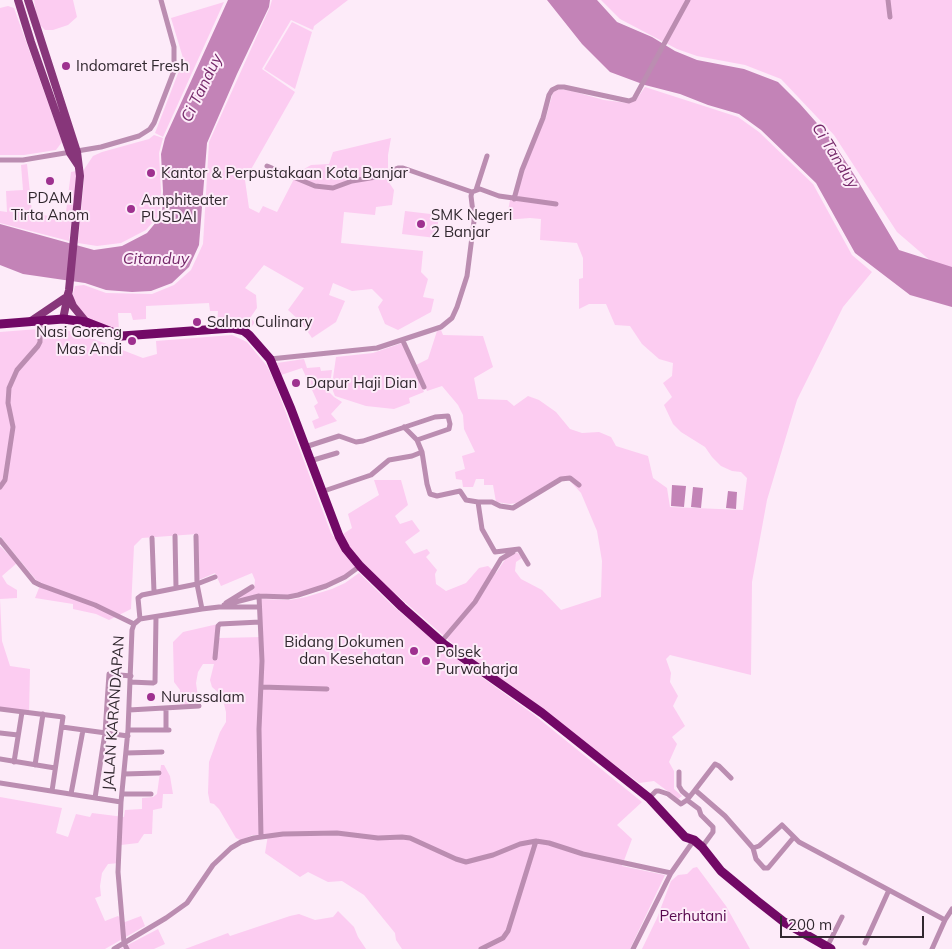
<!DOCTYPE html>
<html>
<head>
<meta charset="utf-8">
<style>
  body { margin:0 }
  #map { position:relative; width:952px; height:949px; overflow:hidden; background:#fdebf9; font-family:Mulish,sans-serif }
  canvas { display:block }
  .scale { position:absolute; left:780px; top:916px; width:144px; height:22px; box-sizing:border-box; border:2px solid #31282f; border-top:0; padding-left:6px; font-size:15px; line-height:18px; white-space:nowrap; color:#31282f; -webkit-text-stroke:4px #fdebf9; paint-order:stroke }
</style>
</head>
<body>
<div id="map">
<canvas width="952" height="949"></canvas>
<div class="scale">200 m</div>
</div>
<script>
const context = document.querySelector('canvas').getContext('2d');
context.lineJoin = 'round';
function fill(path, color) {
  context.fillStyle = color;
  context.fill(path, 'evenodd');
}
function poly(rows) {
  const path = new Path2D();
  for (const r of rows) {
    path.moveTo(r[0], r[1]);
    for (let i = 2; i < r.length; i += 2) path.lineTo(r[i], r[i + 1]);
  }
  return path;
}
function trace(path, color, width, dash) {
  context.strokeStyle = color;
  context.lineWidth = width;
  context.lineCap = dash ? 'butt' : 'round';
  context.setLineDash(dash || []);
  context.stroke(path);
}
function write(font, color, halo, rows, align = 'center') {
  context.font = font + ' Mulish,sans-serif';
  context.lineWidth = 4;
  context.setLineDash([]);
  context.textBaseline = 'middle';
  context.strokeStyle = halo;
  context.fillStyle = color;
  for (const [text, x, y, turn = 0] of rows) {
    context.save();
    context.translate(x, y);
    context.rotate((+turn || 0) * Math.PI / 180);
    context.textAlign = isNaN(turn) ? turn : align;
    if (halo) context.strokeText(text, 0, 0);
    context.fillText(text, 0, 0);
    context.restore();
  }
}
const green = poly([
  [34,0,73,0,77,17,68,25,53,30,45,30,40,25,36,13],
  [272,0,348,0,314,26,313,30,291,20,262,69,295,92,245,180,249,208,259,213,263,206,277,212,297,173,311,165,329,164,333,152,391,138,388,155,388,181,394,190,392,205,376,207,375,215,344,212,341,243,423,251,421,272,428,279,423,297,434,299,431,312,398,330,385,324,378,307,383,300,372,289,352,291,333,283,329,295,345,301,336,322,312,338,301,322,288,310,304,288,264,265,245,288,256,295,257,308,250,318,255,322,250,329,239,325,217,324,218,311,210,311,209,303,146,306,146,319,133,320,131,313,118,313,119,330,92,321,81,312,72,297,75,286,84,285,106,293,152,294,174,285,191,270,203,244,209,142,270,7],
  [601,0,952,0,952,271,940,269,897,232,834,135,781,79,745,65,697,56,677,49,620,19],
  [224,2,163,137,155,133,182,63,183,58,171,18],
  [8,6,14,8,62,142,56,150,24,155,0,155,0,8],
  [292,22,312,32,295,89,264,69],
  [645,87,738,117,759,132,813,184,852,255,872,272,843,307,797,400,767,500,752,582,751,675,670,655,666,659,671,673,670,682,678,696,673,706,685,726,672,737,677,744,669,762,674,771,674,789,682,796,678,799,654,781,639,783,452,643,383,583,348,548,343,534,352,528,348,514,379,495,374,480,401,480,408,505,395,516,400,524,412,520,420,531,405,542,414,554,427,549,430,553,426,557,437,570,435,574,436,584,446,591,466,583,479,568,488,566,496,573,506,558,517,552,522,558,516,562,515,571,521,579,542,590,561,610,601,597,602,561,597,531,581,493,570,481,558,478,517,503,510,504,496,502,493,485,484,485,484,479,476,479,473,487,463,487,462,480,456,479,455,472,465,469,462,456,475,452,464,429,463,415,458,405,442,386,427,391,416,365,428,359,437,331,441,330,443,335,483,336,493,367,474,378,478,399,507,400,514,406,528,396,539,400,556,412,570,429,582,433,599,432,611,437,616,446,648,456,653,478,667,488,670,507,743,510,747,478,741,472,732,471,721,466,712,457,705,447,681,432,673,424,664,405,672,397,663,383,672,376,673,363,659,359,642,344,630,326,615,325,606,304,589,304,579,309,579,279,583,278,583,258,577,243,540,240,541,219,530,218,505,220,504,214,508,211,510,200,515,200,530,151,546,117,553,92,559,89,572,91,604,100,628,103,636,100],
  [154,135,163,138,159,153,161,191,160,214,146,230,121,243,97,246,78,243,84,181,83,171,93,156,102,152,149,139],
  [27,164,32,212,65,220,71,172,76,171,76,184,69,241,0,223,0,211,7,212,6,191,23,190,21,165],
  [405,211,439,215,436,238,402,234],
  [51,328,70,331,86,336,143,358,157,354,156,341,232,335,247,342,267,366,274,381,331,533,351,562,357,566,344,576,311,590,287,595,260,594,239,599,238,597,254,589,255,580,252,573,221,586,215,573,199,580,197,534,142,538,134,546,131,609,109,620,96,614,73,609,73,604,35,598,41,583,36,580,0,536,0,332],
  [402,343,424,392,409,398,410,403,394,409,366,406,335,396,333,391,332,385,336,357,373,353],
  [304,359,307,368,320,367,321,371,332,370,330,385,330,393,334,397,342,402,331,414,337,421,315,429,312,421,319,418,314,406,318,403,302,368,281,375,277,363],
  [0,546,17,563,2,576,7,584,17,590,17,598,0,599,2,641,10,666,30,669,29,714,0,710],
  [359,573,393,606,451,655,533,714,642,802,617,825,632,839,622,866,665,875,630,949,402,949,396,940,395,933,364,895,342,881,328,882,308,872,300,877,265,853,268,835,253,835,240,840,236,838,219,809,214,804,210,803,208,793,209,762,220,732,226,722,226,712,222,696,212,687,210,680,214,664,203,664,198,672,196,683,199,704,180,706,180,690,174,682,173,642,183,632,218,624,219,638,262,637,261,599,290,600,306,597,332,589,345,583],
  [161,765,164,765,170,776,173,794,163,794,162,808,153,810,152,834,144,834,138,843,121,845,120,863,108,864,102,873,100,886,101,896,95,898,105,921,118,916,125,922,141,916,145,926,105,949,0,949,0,797,62,808,56,833,68,837,76,814,90,817,92,813,124,817,125,810,142,809,142,798,153,797,157,794],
  [697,867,726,906,750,949,642,949,657,918,671,881,678,875,687,874,693,868],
  [338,911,354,927,358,937,366,949,185,949,228,933,230,936,290,916,299,914,315,920,333,917],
  [158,929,165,944,154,949,120,949]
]);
const water = poly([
  [228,0,270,0,269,7,237,74,207,143,199,245,189,267,172,283,151,291,132,292,106,290,85,283,23,274,0,265,0,224,94,250,122,246,147,233,162,215,163,191,161,154,165,138],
  [547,0,597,0,617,22,652,37,675,51,697,60,744,69,778,82,800,104,831,139,855,176,899,250,952,267,952,307,910,295,855,253,816,183,761,130,739,114,708,105,680,94,645,85,610,72,582,44],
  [672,485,686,486,684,507,671,506],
  [693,487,703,488,701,508,691,507],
  [728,491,737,492,736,509,726,508]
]);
const street = poly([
  [888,0,890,17],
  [0,160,23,160,101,147,139,136,150,129,154,123,174,71,174,47,161,0],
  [267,166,315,186,333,188,352,181,376,177,398,168,403,168,472,192],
  [476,190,487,156],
  [514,199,522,170,543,118,549,95,552,90,558,87,564,87,629,101,634,99,688,0],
  [403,341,424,387],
  [270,359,377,348,441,327,452,318,457,307,467,276,474,221,471,196,472,192,480,189,499,196,556,204],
  [404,427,417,440],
  [305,447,339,436,356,442,363,441,435,417,448,416,450,424,449,429,417,440,422,452,427,484,430,494,437,496,460,491,466,500,478,502,482,529,495,552,519,549,528,564],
  [310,461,337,453],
  [0,487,5,480,13,427,8,403,9,388,17,370,38,346,40,342,40,320],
  [321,492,371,475,389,460,412,456,422,452],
  [478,502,492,502,500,506,513,508,561,479,570,478,579,485],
  [175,536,176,588],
  [196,536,197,584,215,577],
  [152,538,154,592],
  [0,540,34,582,40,585,95,605,134,624],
  [259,596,262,661,259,729,261,837],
  [226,603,252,587],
  [224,605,259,596,288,597,298,595,326,586,345,577,360,566],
  [140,619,138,598,142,595,197,584,202,609],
  [441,642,475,602,501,559,513,552],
  [215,658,218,626,220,624,260,622],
  [130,682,153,683,155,682,156,617],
  [261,687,327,689],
  [166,708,166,730],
  [0,709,63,717,52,791],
  [129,710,199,706],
  [62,727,128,736],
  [128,730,169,730],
  [0,733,18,735],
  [126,753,162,752],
  [0,759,55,768],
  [14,762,22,712],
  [35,765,43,714],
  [679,772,679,786,682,791,689,797],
  [124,774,159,773],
  [0,783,121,802],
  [695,790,715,764,719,766,731,778],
  [71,794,83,730],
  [122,794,151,794],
  [95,798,105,733,109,674,131,676],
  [649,798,656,791,659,791,668,794,681,804,687,800,695,790,725,816,753,848,759,846,782,825,799,842,945,920,952,909],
  [687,800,699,809,701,815,713,827,713,832,702,847],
  [753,848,756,859,764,868,768,868,794,837],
  [865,943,889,890],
  [827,947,842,917],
  [114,949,124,943,118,872,121,802,128,730,132,630,134,624,140,619,202,609,219,607,259,607],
  [127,949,124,943,166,918,187,903,213,865,231,848,241,842,254,838,283,834,337,833,378,838,402,837,410,838,456,859,466,862,493,855,520,844,536,841,549,843,583,854,671,873],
  [481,949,503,938,508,931,536,841],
  [633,949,671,873,694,840],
  [932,949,945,920]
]);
const primary = poly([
  [18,0,31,42,63,133,70,153,78,165],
  [28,0,77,152,80,176,69,290,63,319],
  [68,294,73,306,86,322],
  [31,321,68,296]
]);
const highway = poly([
  [0,324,63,319,86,322,122,336,232,328,244,331,249,335,270,359,291,409,339,536,346,549,360,566,402,607,445,645,542,713,649,798,685,837,694,840,702,847,721,871,756,900,784,922,831,949]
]);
const markers = [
  [66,66,5,"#9e308f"],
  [151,173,5,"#9e308f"],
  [50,181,5,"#9e308f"],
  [131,209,5,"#9e308f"],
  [421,224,5,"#9e308f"],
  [197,322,5,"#9e308f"],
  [132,341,5,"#9e308f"],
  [296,383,5,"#9e308f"],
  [414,651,5,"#9e308f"],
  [426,661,5,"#9e308f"],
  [151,697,5,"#9e308f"]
];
const poiNames = [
  ["Indomaret Fresh",76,66],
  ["Kantor & Perpustakaan Kota Banjar",161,173],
  ["PDAM",50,198,"center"],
  ["Tirta Anom",50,215,"center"],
  ["Amphiteater",141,200],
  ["PUSDAI",141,217],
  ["SMK Negeri",431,215],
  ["2 Banjar",431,232],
  ["Salma Culinary",207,322],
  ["Nasi Goreng",122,332,"right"],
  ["Mas Andi",122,349,"right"],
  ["Dapur Haji Dian",306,383],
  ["Bidang Dokumen",404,642,"right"],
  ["dan Kesehatan",404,659,"right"],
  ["Polsek",436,652],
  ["Purwaharja",436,669],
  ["Nurussalam",161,697]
];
const streetNames = [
  ["JALAN KARANDAPAN",114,713,-86]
];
const parkNames = [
  ["Perhutani",693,916]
];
const waterNames = [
  ["Ci Tanduy",202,88,-64],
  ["Ci Tanduy",835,156,58],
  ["Citanduy",156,259]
];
fill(green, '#fcccf1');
fill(water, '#c383b7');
trace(street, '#bb8db1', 5);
trace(primary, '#87367a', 8);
trace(highway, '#720966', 9);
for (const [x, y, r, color] of markers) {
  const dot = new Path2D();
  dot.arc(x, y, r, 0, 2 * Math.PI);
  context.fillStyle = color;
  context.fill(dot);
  trace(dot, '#fdebf9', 2);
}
write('15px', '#31282f', '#fdebf9', poiNames, 'left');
write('15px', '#31282f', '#fdebf9', streetNames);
write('15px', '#58084e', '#fdebf9', parkNames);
write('italic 16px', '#75296a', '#fdebf9', waterNames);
</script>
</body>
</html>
